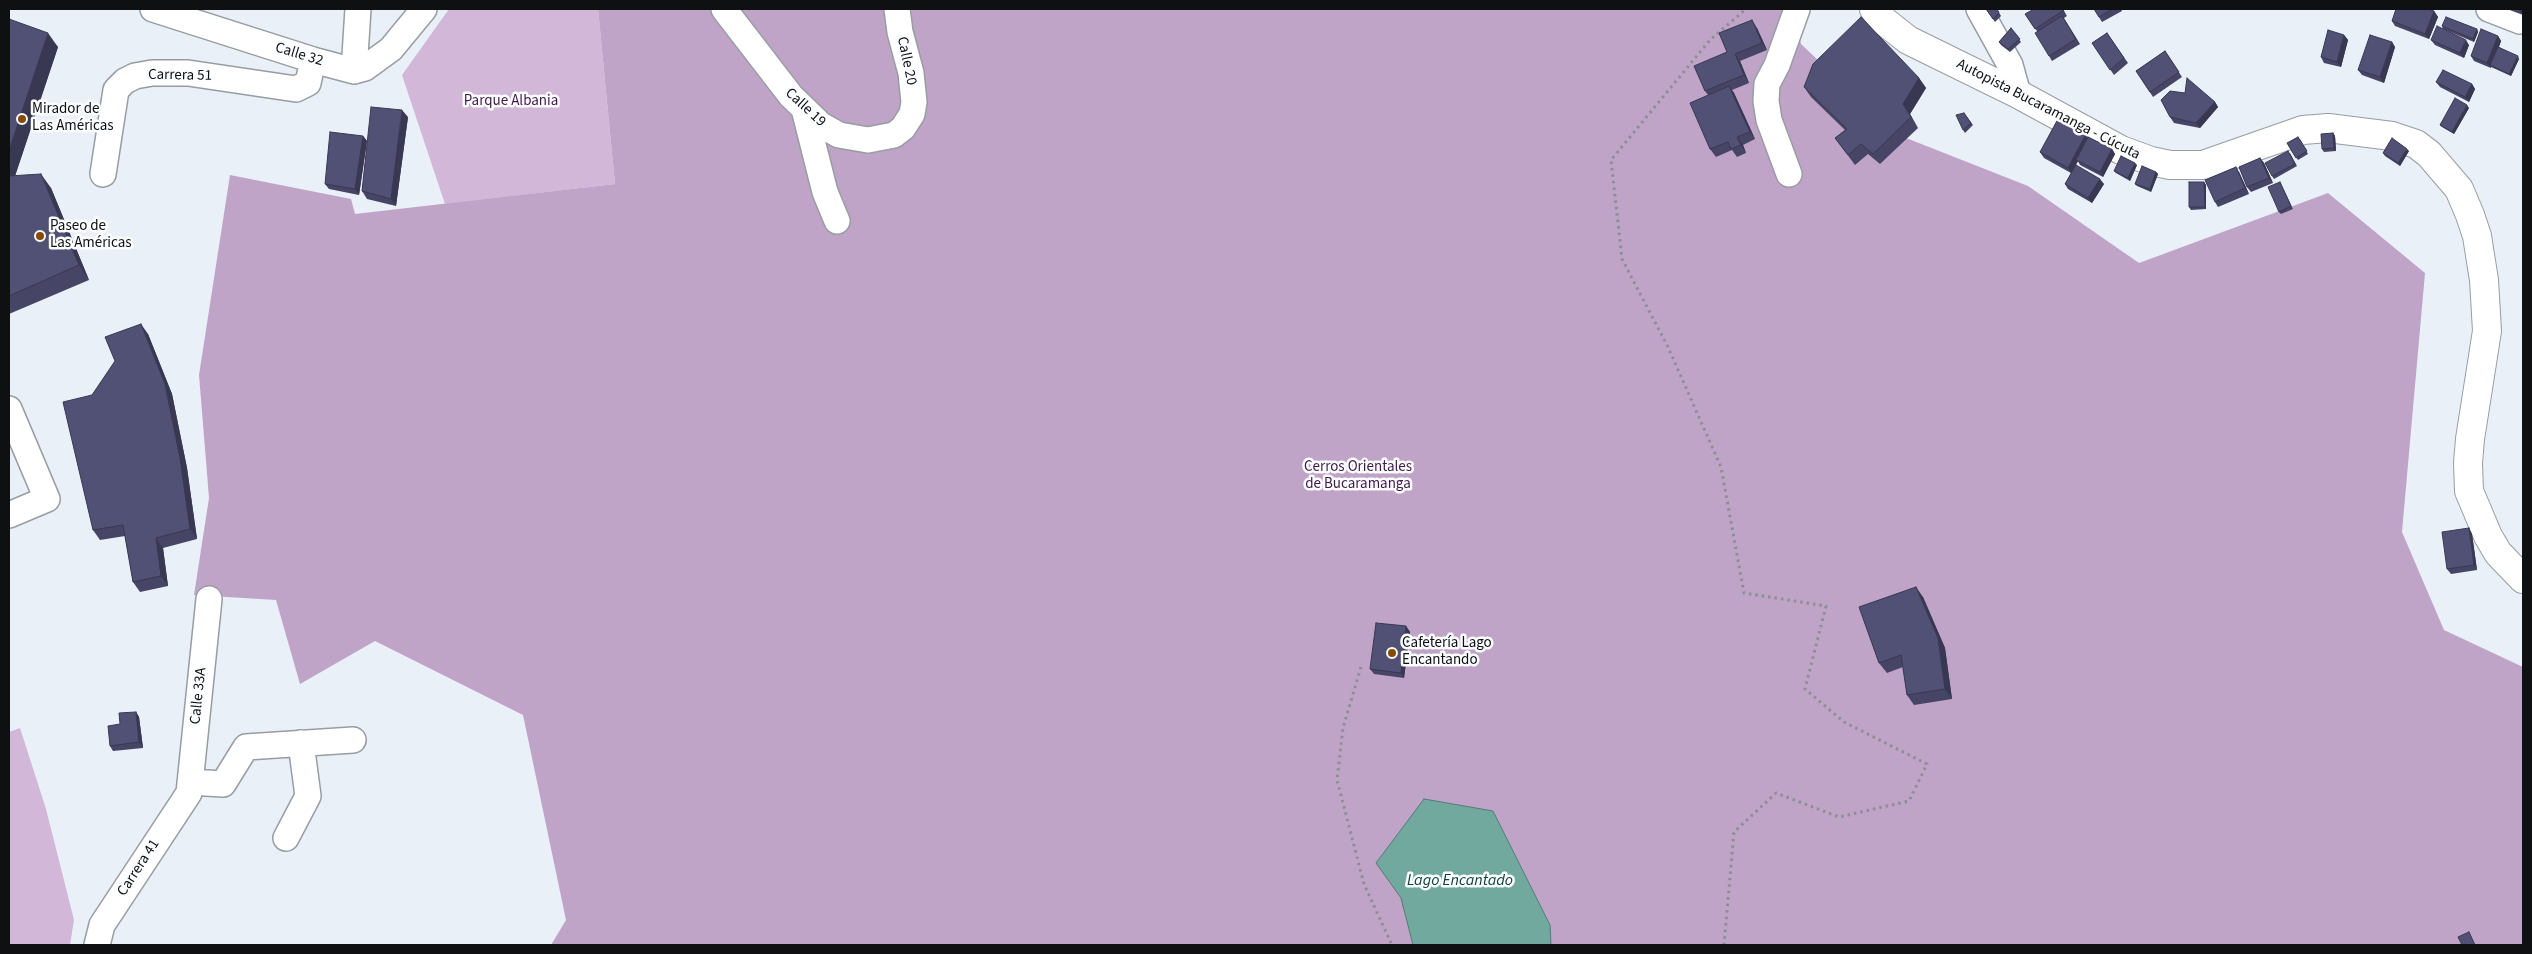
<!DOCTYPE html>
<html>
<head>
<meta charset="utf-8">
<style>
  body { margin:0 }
  #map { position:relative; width:2532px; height:954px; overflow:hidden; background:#eaf0f7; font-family:"Source Sans 3",sans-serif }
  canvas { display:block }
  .frame { position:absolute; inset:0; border:10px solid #0e1012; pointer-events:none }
</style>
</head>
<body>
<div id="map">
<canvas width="2532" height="954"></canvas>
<div class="frame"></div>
</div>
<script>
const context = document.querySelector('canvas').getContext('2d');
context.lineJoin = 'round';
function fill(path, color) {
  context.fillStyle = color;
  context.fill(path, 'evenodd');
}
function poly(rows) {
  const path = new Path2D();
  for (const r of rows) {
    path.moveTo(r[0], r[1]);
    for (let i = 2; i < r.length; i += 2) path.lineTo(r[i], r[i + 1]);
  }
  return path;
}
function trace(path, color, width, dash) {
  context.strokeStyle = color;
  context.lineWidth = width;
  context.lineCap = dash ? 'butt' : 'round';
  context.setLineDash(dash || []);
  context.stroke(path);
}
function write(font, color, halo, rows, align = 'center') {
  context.font = font + ' "Source Sans 3",sans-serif';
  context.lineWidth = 5;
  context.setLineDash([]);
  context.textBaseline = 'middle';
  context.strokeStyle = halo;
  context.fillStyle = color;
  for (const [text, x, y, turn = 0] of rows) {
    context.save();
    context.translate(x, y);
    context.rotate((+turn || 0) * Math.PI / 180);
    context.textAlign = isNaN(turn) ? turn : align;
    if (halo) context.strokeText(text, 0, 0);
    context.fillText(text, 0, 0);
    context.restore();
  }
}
const green = poly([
  [449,9,598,9,615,184,445,204,402,75],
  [20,728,46,809,74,920,70,945,9,945,9,732]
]);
const forest = poly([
  [598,9,1793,9,1801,44,1896,134,2028,186,2139,263,2328,193,2425,273,2402,532,2444,630,2523,667,2523,945,551,945,566,920,523,715,375,641,300,684,276,600,194,595,209,498,199,375,230,175,351,199,355,214,615,184]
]);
const water = poly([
  [1424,799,1493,811,1550,925,1551,945,1413,945,1401,898,1376,863,1424,799]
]);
const path = poly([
  [1361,667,1343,728,1337,780,1364,884,1392,945],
  [1724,945,1734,832,1776,793,1839,817,1909,801,1927,764,1844,722,1805,689,1826,606,1744,593,1721,467,1668,347,1622,259,1611,160,1710,40,1746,9]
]);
const minor = poly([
  [153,9,313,60,354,71,365,68,391,49,424,9],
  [724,9,791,96,821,125,839,135,868,140,894,135,903,128,912,114,914,102,911,73,900,32,897,9],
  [1979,9,2010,65,2018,94],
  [2489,9,2520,21],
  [354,71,358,9],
  [804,109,825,192,837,221],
  [103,174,116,90,125,81,135,76,152,73,188,73,296,89,308,83,313,60],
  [1789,174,1769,120,1766,101,1767,84,1777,65,1797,9],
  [9,409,47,499,9,515],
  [190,782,223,784,246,747,353,740],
  [286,838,308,796,301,743],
  [97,945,102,925,189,793,209,599]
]);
const highway = poly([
  [1874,9,1884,21,1908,40,2018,94,2121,150,2151,161,2170,165,2203,165,2303,130,2328,128,2392,136,2416,144,2429,154,2459,189,2470,215,2477,236,2484,280,2487,331,2470,439,2468,463,2469,491,2488,536,2498,553,2523,579]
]);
const wall = poly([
  [1986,9,1997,9,2001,16,1995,22],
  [2063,9,2067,16,2064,18,2080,44,2052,61,2049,56,2037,31,2025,14],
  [2094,9,2121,9,2122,11,2102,22],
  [2507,9,2523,9,2523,15],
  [2434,11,2438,17,2429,39,2395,26,2392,21],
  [9,19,58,47,15,176,51,188,89,280,9,314],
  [2442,26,2477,29,2478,32,2474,42,2443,29],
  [1757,28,1767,50,1740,61,1749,83,1732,90,1734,93,1755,139,1743,145,1746,153,1737,157,1732,150,1716,157,1710,149,1708,95,1705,91,1727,52],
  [2011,28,2021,42,2010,52,2001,45,1999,42],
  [2107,33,2128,63,2114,75,2092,43],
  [2344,35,2348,40,2341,67,2324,63,2321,57],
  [2498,36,2501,41,2499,47,2519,59,2511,76,2491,67,2491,68,2474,61,2471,56],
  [2431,40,2469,45,2464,58,2435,45],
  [2392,42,2395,47,2384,83,2362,75,2358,70],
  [2165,51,2182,77,2153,97,2136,71],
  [1919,78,1926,88,1910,114,1918,128,1880,164,1868,154,1855,165,1835,138,1845,130,1811,97,1804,87],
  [2436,82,2472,84,2475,89,2469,102,2440,87],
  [2215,102,2218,107,2200,128,2174,123,2170,117],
  [2469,108,2454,134,2442,127,2440,125],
  [1964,113,1973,125,1965,133,1963,130],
  [408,117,396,206,367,199,362,191],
  [2333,133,2335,136,2336,151,2324,152,2322,149],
  [2086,134,2088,137,2112,149,2115,154,2103,177,2080,165,2078,161,2072,172,2104,184,2092,203,2068,189,2065,184,2071,173,2044,158,2040,152],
  [363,136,367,141,359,195,329,189,325,184],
  [2300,139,2308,154,2298,160,2287,143],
  [2409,151,2400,166,2385,156,2383,153],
  [2290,153,2297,166,2274,179,2272,176],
  [2260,158,2264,163,2273,183,2251,192,2247,187],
  [2137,165,2130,181,2116,173,2114,171],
  [2156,172,2158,174,2151,192,2137,186,2135,184],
  [2239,172,2249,194,2218,207,2215,202],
  [2204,182,2206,185,2206,209,2191,210,2189,207],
  [2280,182,2293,209,2281,214,2279,212],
  [148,334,172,394,187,468,197,539,163,548,168,586,140,592,133,582,125,536,100,540,93,530,92,395],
  [2469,528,2472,534,2477,570,2451,574,2447,569],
  [1923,597,1945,648,1952,699,1914,705,1907,695,1903,667,1887,673,1879,663],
  [1406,626,1410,632,1404,678,1374,674,1370,669],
  [136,712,139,717,143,748,113,751,110,746,120,724]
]);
const shadedWall = poly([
  [2520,9,2523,9,2523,15,2519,10],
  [2434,11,2438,17,2429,39,2425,34],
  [1752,20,1757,28,1767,50,1762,43],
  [2477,29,2478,32,2474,42,2473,39],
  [48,33,58,47,10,191,9,189,9,151],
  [2344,35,2348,40,2341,67,2337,62],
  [2498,36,2501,41,2492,66,2490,65,2491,67,2491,68,2487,63],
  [2466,40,2469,45,2464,58,2460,53],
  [2392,42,2395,47,2384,83,2380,77],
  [1735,54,1740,61,1749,83,1744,75],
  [2518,56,2519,59,2511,76,2509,74],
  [1919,78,1926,88,1910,114,1918,128,1903,104],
  [2472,84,2475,89,2469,102,2465,97],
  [1729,86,1734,93,1755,139,1750,132],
  [2215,102,2218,107,2200,128,2196,123],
  [2467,105,2469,108,2454,134,2452,132],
  [402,110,408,117,396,206,391,199],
  [2333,133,2335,136,2336,151,2334,148],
  [2086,134,2090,139,2076,160,2078,161,2071,173,2068,168],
  [363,136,367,141,359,195,355,189],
  [1737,137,1743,145,1746,153,1741,145],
  [2112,149,2115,154,2103,177,2100,172],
  [2407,149,2409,151,2400,166,2398,163],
  [2260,158,2264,163,2273,183,2269,178],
  [2135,163,2137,165,2130,181,2128,178],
  [2236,167,2239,172,2249,194,2245,188],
  [2156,172,2158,174,2151,192,2150,189],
  [41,174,51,188,89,280,79,265],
  [2100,179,2104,184,2092,203,2088,198],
  [2204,182,2206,185,2206,209,2205,207],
  [141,324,148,334,172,394,187,468,197,539,190,529],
  [2469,528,2472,534,2477,570,2474,565],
  [156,538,163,548,168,586,161,576],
  [1916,587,1923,597,1945,648,1952,699,1945,689],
  [1406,626,1410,632,1404,678,1401,673],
  [136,712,139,717,143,748,139,742]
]);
const building = poly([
  [1986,9,1997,9,1999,13,1993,19,1986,9],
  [2034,9,2063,9,2064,10,2035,29,2025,14,2034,9],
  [2094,9,2113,9,2099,17,2094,9],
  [2396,9,2427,9,2434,11,2425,34,2392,21,2396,9],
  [2062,16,2076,39,2049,56,2035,33,2062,16],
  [1861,17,1919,78,1903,104,1911,117,1873,154,1861,144,1848,155,1835,138,1847,129,1804,87,1813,64,1861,17],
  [2446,17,2477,29,2473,39,2442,26,2446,17],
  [9,19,48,33,9,151,9,19],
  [1752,20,1762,43,1735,54,1744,75,1705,91,1694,66,1727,52,1719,33,1752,20],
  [2437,26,2466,40,2460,53,2431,40,2437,26],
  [2011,28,2020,39,2008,49,1999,42,2011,28],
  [2481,29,2498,36,2487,63,2471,56,2481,29],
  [2328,30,2344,35,2337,62,2321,57,2328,30],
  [2107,33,2124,58,2110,70,2092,43,2107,33],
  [2370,35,2392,42,2380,77,2358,70,2370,35],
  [2498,47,2518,56,2509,74,2490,65,2498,47],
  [2165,51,2179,72,2150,92,2136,71,2165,51],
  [2443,70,2472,84,2465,97,2436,82,2443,70],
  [2187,78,2215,102,2196,123,2170,117,2161,100,2170,91,2185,93,2187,78],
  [1729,86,1750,132,1737,137,1741,145,1731,149,1728,142,1710,149,1690,103,1729,86],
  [2455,98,2467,105,2452,132,2440,125,2455,98],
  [371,107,402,110,391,199,362,191,371,107],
  [1964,113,1971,123,1963,130,1956,115,1964,113],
  [2058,119,2086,134,2068,168,2040,152,2058,119],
  [330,132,363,136,355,189,325,184,330,132],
  [2333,133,2334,148,2322,149,2321,134,2333,133],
  [2088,137,2112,149,2100,172,2076,160,2088,137],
  [2298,137,2307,151,2296,158,2287,143,2298,137],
  [2392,138,2407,149,2398,163,2383,153,2392,138],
  [2288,151,2295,164,2272,176,2265,163,2288,151],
  [2121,156,2135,163,2128,178,2114,171,2121,156],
  [2260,158,2269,178,2247,187,2239,167,2260,158],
  [2076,165,2100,179,2088,198,2065,184,2076,165],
  [2142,166,2156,172,2150,189,2135,184,2142,166],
  [2236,167,2245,188,2215,202,2205,180,2236,167],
  [41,174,79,265,9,296,9,176,41,174],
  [2189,182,2204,182,2205,207,2189,207,2189,182],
  [2280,182,2291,206,2279,212,2268,187,2280,182],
  [141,324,165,384,180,458,190,529,156,538,161,576,133,582,123,525,93,530,63,402,92,395,115,361,105,337,141,324],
  [2469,528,2474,565,2447,569,2442,532,2469,528],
  [1916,587,1938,638,1945,689,1907,695,1901,655,1879,663,1859,607,1916,587],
  [1376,623,1406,626,1401,673,1370,669,1376,623],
  [136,712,139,742,110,746,108,726,120,724,119,713,136,712],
  [2469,932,2475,945,2462,945,2458,937,2469,932]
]);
const markers = [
  [22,119,5,"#864b04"],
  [40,236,5,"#864b04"],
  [1392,653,5,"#864b04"]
];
const streetNames = [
  ["Calle 32",299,55,17],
  ["Calle 20",906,61,78],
  ["Carrera 51",180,76,1],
  ["Calle 19",805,108,43],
  ["Autopista Bucaramanga - Cúcuta",2048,110,27],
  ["Calle 33A",199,696,-84],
  ["Carrera 41",139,868,-57]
];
const parkNames = [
  ["Parque Albania",511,102],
  ["Cerros Orientales",1358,468],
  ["de Bucaramanga",1358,485]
];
const poiNames = [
  ["Mirador de",32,110],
  ["Las Américas",32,127],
  ["Paseo de",50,227],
  ["Las Américas",50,244],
  ["Cafetería Lago",1402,644],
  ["Encantando",1402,661]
];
const waterNames = [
  ["Lago Encantado",1460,881]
];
fill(green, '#d2b7d9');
fill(forest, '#c0a4c8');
fill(water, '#72a99f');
trace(water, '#547b75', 1);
trace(minor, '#979da3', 28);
trace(highway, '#979da3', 30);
trace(path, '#8b8f94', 3, [2.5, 4]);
trace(minor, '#fff', 25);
trace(highway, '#fff', 28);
fill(wall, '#464565');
fill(shadedWall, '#393852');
fill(building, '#515075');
trace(building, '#393852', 1);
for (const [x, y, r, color] of markers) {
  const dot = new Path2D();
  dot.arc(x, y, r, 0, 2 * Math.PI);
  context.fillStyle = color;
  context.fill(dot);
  trace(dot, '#fcfdfe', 2);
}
write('15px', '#0e1012', '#fcfdfe', streetNames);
write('15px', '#3f1b49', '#fcfdfe', parkNames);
write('15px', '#0e1012', '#fcfdfe', poiNames, 'left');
write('italic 16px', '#0f423b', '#fcfdfe', waterNames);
</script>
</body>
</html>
